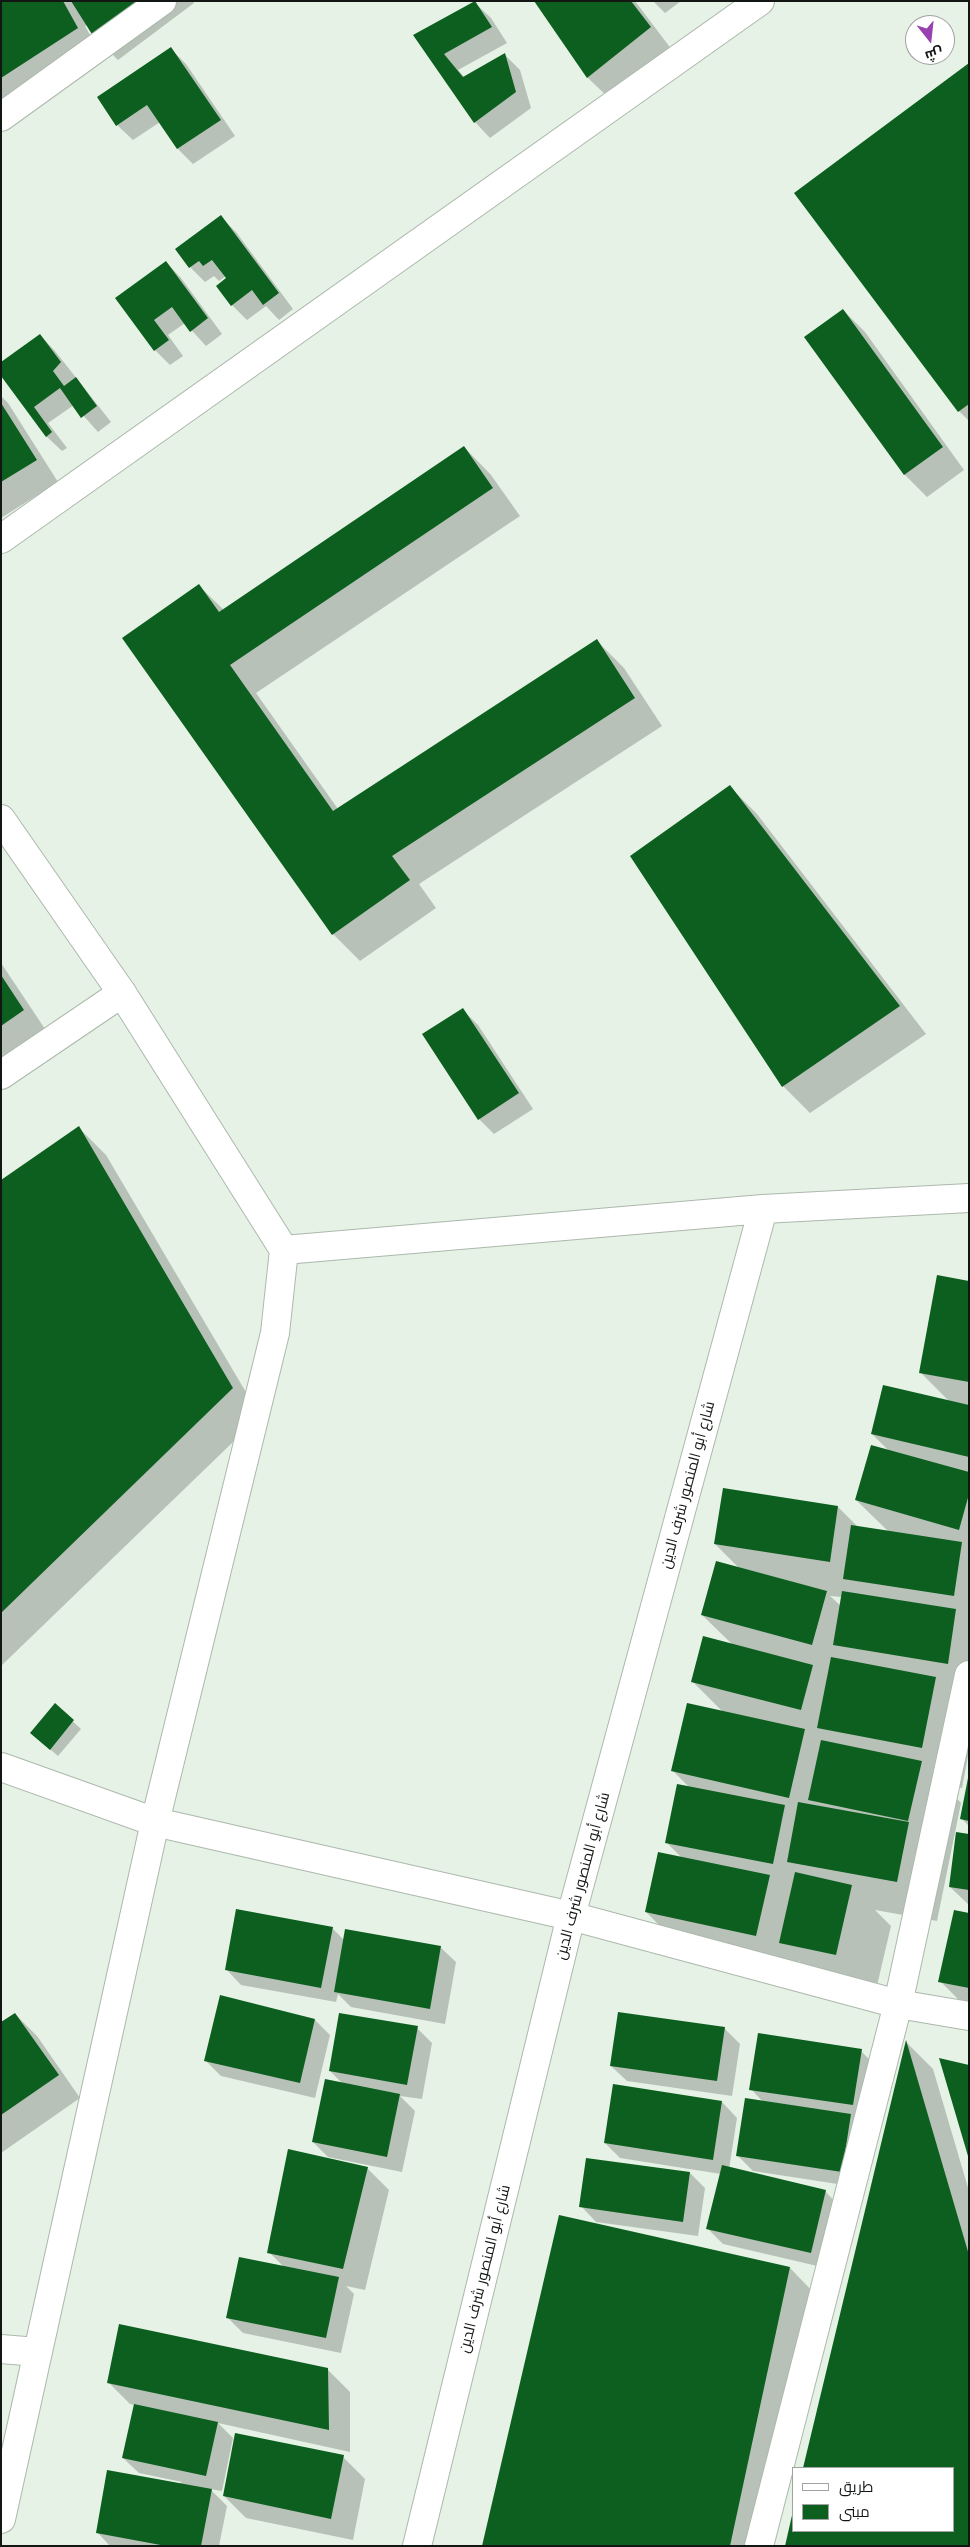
<!DOCTYPE html>
<html>
<head>
<meta charset="utf-8">
<style>
  body { margin:0 }
  #map { position:relative; width:970px; height:2547px; overflow:hidden; background:#e5f2e5; font-family:"Fira Sans",Cairo,sans-serif }
  canvas { display:block }
  .frame { position:absolute; inset:0; border:2px solid #131713; pointer-events:none }
  .legend { position:absolute; left:792px; top:2467px; width:162px; height:65px; box-sizing:border-box; background:#fff; border:1px solid #a1a2a1; margin:0; padding:6px 9px; list-style:none; font-size:15px; color:#131713 }
  .legend li { display:flex; align-items:center; gap:10px; height:25px }
  .legend b { width:25px; border:1px solid #a1a2a1 }
  .north { position:absolute; left:905px; top:15px; width:50px; height:50px; box-sizing:border-box; background:#fff; border:1px solid #a1a2a1; border-radius:50%; rotate:164deg; font-size:14px; font-weight:700; line-height:20px; text-align:center; color:#131713 }
  .north::after { content:''; display:block; margin:auto; width:18px; height:22px; background:#9842af; clip-path:polygon(50% 0,100% 100%,50% 72%,0 100%) }
</style>
</head>
<body>
<div id="map">
<canvas width="970" height="2547"></canvas>
<div class="frame"></div>
<ul class="legend">
<li><b style="height:6px;background:#fff"></b>طريق</li>
<li><b style="height:14px;background:#0c5f1f"></b>مبنى</li>
</ul>
<div class="north">ش</div>
</div>
<script>
const context = document.querySelector('canvas').getContext('2d');
context.lineJoin = 'round';
function fill(path, color) {
  context.fillStyle = color;
  context.fill(path, 'evenodd');
}
function poly(rows) {
  const path = new Path2D();
  for (const r of rows) {
    path.moveTo(r[0], r[1]);
    for (let i = 2; i < r.length; i += 2) path.lineTo(r[i], r[i + 1]);
  }
  return path;
}
function trace(path, color, width, dash) {
  context.strokeStyle = color;
  context.lineWidth = width;
  context.lineCap = dash ? 'butt' : 'round';
  context.setLineDash(dash || []);
  context.stroke(path);
}
function write(font, color, halo, rows, align = 'center') {
  context.font = font + ' "Fira Sans",Cairo,sans-serif';
  context.lineWidth = 5;
  context.setLineDash([]);
  context.textBaseline = 'middle';
  context.strokeStyle = halo;
  context.fillStyle = color;
  for (const [text, x, y, turn = 0] of rows) {
    context.save();
    context.translate(x, y);
    context.rotate((+turn || 0) * Math.PI / 180);
    context.textAlign = isNaN(turn) ? turn : align;
    if (halo) context.strokeText(text, 0, 0);
    context.fillText(text, 0, 0);
    context.restore();
  }
}
const shadow = poly([
  [1,1,193,1,194,3,118,60,96,38,87,25,85,26,99,51,1,114],
  [536,1,635,1,672,50,610,99,588,78],
  [653,1,681,1,665,13],
  [475,3,491,18,507,43,458,70,465,78,505,55,520,70,531,108,490,138,475,122,415,35],
  [171,49,186,64,235,136,193,164,178,149,160,122,133,140,117,125,99,98],
  [969,64,969,421,959,411,795,194],
  [221,217,236,232,293,309,279,320,266,306,247,320,232,305,226,276,219,281,214,276,205,282,190,267],
  [166,262,181,278,222,334,206,346,185,323,168,335,183,356,170,365,155,350,117,299],
  [843,310,865,332,964,470,927,497,905,475,806,337],
  [40,335,55,351,111,422,98,432,74,405,48,423,67,448,62,451,46,436,1,374],
  [1,396,8,403,58,482,1,518],
  [464,447,491,475,520,516,256,693,338,809,597,641,624,668,662,726,419,884,436,908,360,961,333,934,199,586,224,610],
  [730,787,757,814,926,1034,810,1113,783,1086],
  [1,963,51,1038,1,1072],
  [463,1010,478,1025,533,1109,494,1134,479,1119],
  [78,1127,106,1155,260,1416,1,1666,1,1182],
  [969,1282,969,1751,962,1788,943,1784,961,1803,937,1921,875,1910,891,1926,875,1994,820,1982,799,1961,796,1975,686,1952,646,1912,682,1858,666,1842,690,1788,673,1771,723,1712,693,1682,733,1645,702,1615,740,1569,715,1544,838,1507,858,1527,888,1531,856,1500,889,1451,872,1434,950,1402,920,1372],
  [830,1596,842,1597,841,1606],
  [55,1705,81,1729,58,1756,39,1740],
  [969,1780,969,1826,962,1819],
  [969,1835,969,1905,950,1887],
  [969,1914,969,2010,940,1981],
  [332,1928,345,1941,440,1947,456,1962,445,2024,351,2007,338,1994,336,2002,241,1985,226,1969],
  [15,2014,37,2036,80,2098,1,2153,1,2024],
  [315,2020,330,2035,315,2098,221,2076,206,2061],
  [417,2028,432,2043,422,2099,400,2096,415,2111,402,2172,328,2157,313,2142,343,2084,330,2071],
  [724,2028,740,2044,732,2096,627,2081,611,2066],
  [907,2043,933,2069,969,2191,969,2546,786,2546,794,2513,794,2531,954,2531,954,2468,804,2468],
  [861,2051,876,2066,868,2120,853,2118,866,2130,857,2187,753,2171,738,2156,763,2102,751,2089],
  [722,2102,737,2118,729,2169,825,2191,840,2207,826,2268,723,2244,707,2228,721,2174,620,2158,605,2143],
  [367,2168,389,2190,365,2290,346,2286,354,2294,341,2353,243,2333,228,2318,284,2267,269,2252],
  [690,2173,705,2188,698,2236,596,2222,581,2206],
  [560,2216,790,2268,817,2296,763,2546,483,2546],
  [328,2370,350,2392,350,2452,218,2423,233,2438,222,2491,210,2489,227,2506,219,2546,110,2546,97,2532,182,2482,139,2473,123,2458,135,2405,130,2404,108,2382],
  [343,2457,365,2479,353,2540,246,2518,224,2496]
]);
const building = poly([
  [1,1,63,1,78,28,1,78],
  [71,1,145,1,95,39],
  [475,1,492,27,444,54,463,77,505,53,516,92,474,123,413,35],
  [534,1,631,1,651,27,587,78],
  [171,47,221,120,177,149,147,105,116,126,97,97],
  [969,63,969,404,958,412,794,193],
  [221,215,279,293,263,305,252,290,231,306,216,286,226,278,212,260,203,266,199,261,189,268,175,249],
  [166,261,208,318,190,332,172,307,154,320,169,340,154,351,115,298],
  [843,309,943,447,904,475,804,337],
  [40,334,61,362,53,371,64,386,76,377,97,406,81,418,60,388,34,407,52,432,46,437,1,376,1,362],
  [1,403,37,460,1,482],
  [464,446,493,488,230,665,333,811,597,639,635,698,392,856,410,880,332,935,122,638,199,584,219,612],
  [730,785,900,1006,782,1087,630,856],
  [1,975,24,1010,1,1026],
  [463,1008,519,1093,478,1120,422,1034],
  [79,1126,233,1388,1,1613,1,1180],
  [937,1275,969,1281,969,1382,919,1373],
  [883,1385,969,1405,969,1457,871,1434],
  [871,1445,969,1472,969,1494,959,1530,855,1500],
  [723,1488,838,1506,830,1562,714,1544],
  [851,1525,962,1542,954,1596,843,1579],
  [716,1561,827,1591,812,1645,701,1615],
  [842,1591,956,1609,948,1664,833,1645],
  [703,1636,813,1665,801,1710,691,1682],
  [831,1657,936,1677,922,1748,817,1728],
  [55,1703,74,1720,50,1750,30,1733],
  [687,1703,805,1729,789,1798,671,1771],
  [821,1740,922,1761,908,1821,808,1800],
  [968,1778,969,1779,969,1821,960,1819],
  [677,1784,785,1805,773,1864,665,1843],
  [798,1802,909,1822,897,1882,787,1862],
  [956,1832,969,1834,969,1890,949,1887],
  [658,1852,770,1875,756,1936,645,1912],
  [795,1872,852,1885,836,1955,779,1943],
  [236,1909,333,1927,321,1988,225,1970],
  [954,1910,969,1913,969,1988,938,1982],
  [345,1929,441,1946,430,2009,334,1992],
  [220,1995,315,2019,300,2083,204,2061],
  [618,2012,725,2027,717,2081,610,2066],
  [15,2013,59,2075,1,2115,1,2022],
  [339,2013,418,2026,407,2085,329,2071],
  [758,2033,862,2049,853,2105,749,2090],
  [906,2040,969,2255,969,2546,785,2546,793,2511,794,2531,954,2531,954,2468,803,2468],
  [939,2058,969,2065,969,2156,968,2156],
  [325,2079,400,2094,387,2157,312,2142],
  [613,2084,722,2101,713,2160,604,2143],
  [745,2098,851,2114,842,2172,736,2156],
  [288,2149,368,2167,343,2269,267,2253],
  [586,2158,690,2172,683,2222,579,2207],
  [722,2165,826,2190,811,2253,706,2229],
  [559,2215,790,2267,730,2546,482,2546],
  [239,2257,339,2277,326,2338,226,2318],
  [119,2324,328,2368,329,2430,107,2383],
  [134,2404,218,2422,206,2476,122,2458],
  [235,2433,344,2455,331,2519,223,2496],
  [107,2470,212,2489,201,2546,166,2546,96,2533]
]);
const minor = poly([
  [1,117,162,1],
  [1,539,760,1],
  [1,1075,122,993],
  [284,1250,763,1209,969,1198],
  [1,1767,155,1822,571,1916,898,2004,969,2016],
  [1,2349,37,2352],
  [417,2546,571,1916,763,1209],
  [759,2546,898,2004,969,1675]
]);
const tertiary = poly([
  [1,819,122,993,284,1250,275,1333,155,1822,1,2519]
]);
const streetNames = [
  ["شارع أبو المنصور شرف الدين",688,1485,-75],
  ["شارع أبو المنصور شرف الدين",583,1876,-75],
  ["شارع أبو المنصور شرف الدين",485,2269,-76]
];
fill(shadow, '#0003');
fill(building, '#0c5f1f');
trace(minor, '#adb8ad', 30);
trace(tertiary, '#adb8ad', 30);
trace(minor, '#fff', 28);
trace(tertiary, '#fff', 28);
write('15px', '#131713', '#fff', streetNames);
</script>
</body>
</html>
